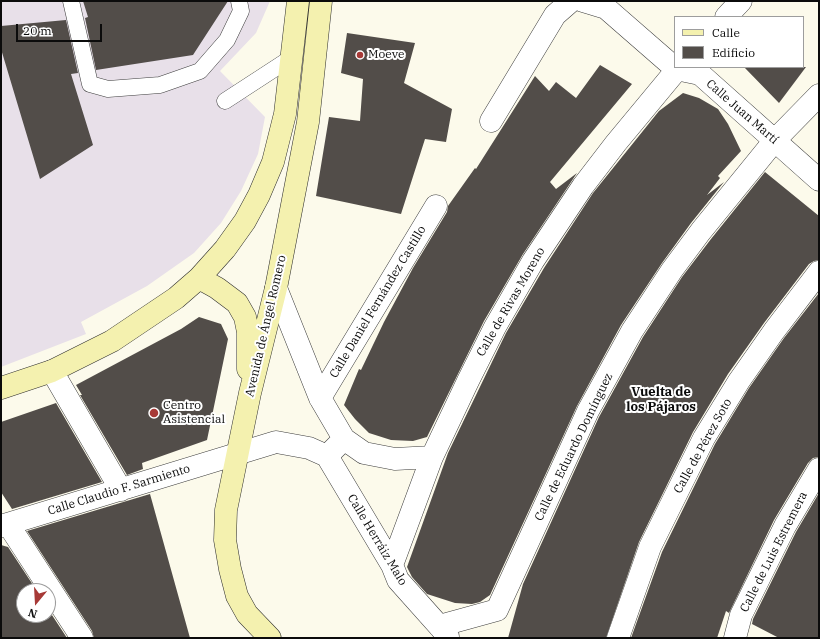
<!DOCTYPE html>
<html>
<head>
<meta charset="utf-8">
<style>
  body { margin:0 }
  #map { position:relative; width:820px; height:639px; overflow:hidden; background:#fcfaeb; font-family:"IBM Plex Serif",serif }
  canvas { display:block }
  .frame { position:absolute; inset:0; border:2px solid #0b0b0b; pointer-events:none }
  .legend { position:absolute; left:674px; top:16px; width:130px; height:52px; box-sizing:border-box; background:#fff; border:1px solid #9d9d9d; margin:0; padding:5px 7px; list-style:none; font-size:12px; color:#0b0b0b }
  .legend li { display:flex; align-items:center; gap:8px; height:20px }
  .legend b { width:20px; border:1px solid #9d9d9d }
  .north { position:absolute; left:16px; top:583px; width:40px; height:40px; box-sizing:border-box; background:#fff; border:1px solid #9d9d9d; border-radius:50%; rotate:198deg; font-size:11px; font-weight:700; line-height:16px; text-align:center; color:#0b0b0b }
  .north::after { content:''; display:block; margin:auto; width:14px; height:18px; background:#a73a37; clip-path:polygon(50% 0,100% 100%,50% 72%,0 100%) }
  .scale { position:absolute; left:16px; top:24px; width:86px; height:18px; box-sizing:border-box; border:2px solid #0b0b0b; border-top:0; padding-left:5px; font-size:12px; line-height:14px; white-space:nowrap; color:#0b0b0b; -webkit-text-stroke:3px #fff; paint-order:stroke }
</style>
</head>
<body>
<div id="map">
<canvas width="820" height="639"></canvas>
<div class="frame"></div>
<ul class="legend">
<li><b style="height:5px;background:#f4f1af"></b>Calle</li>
<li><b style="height:11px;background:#524d49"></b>Edificio</li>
</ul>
<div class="north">N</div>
<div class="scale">20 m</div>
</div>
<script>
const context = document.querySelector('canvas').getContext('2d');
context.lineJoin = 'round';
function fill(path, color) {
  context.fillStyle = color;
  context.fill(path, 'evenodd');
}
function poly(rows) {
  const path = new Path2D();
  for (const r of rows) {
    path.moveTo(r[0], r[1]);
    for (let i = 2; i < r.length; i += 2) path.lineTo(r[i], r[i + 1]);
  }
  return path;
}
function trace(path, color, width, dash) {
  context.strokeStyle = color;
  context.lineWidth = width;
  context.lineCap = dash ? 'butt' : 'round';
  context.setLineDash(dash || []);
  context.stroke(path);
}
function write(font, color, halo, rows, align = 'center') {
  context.font = font + ' "IBM Plex Serif",serif';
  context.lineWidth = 4;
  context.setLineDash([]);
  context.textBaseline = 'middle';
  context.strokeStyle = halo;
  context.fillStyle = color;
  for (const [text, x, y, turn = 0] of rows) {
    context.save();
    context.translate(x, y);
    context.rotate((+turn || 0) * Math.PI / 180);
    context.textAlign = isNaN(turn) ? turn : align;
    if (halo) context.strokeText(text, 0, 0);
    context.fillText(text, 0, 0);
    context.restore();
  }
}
const industrial = poly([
  [1,1,270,1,256,33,220,71,265,117,258,154,241,191,221,223,194,253,147,286,81,322,86,334,1,367]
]);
const building = poly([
  [83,1,228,1,193,55,96,70,85,18,88,17],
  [66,20,78,73,71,74,93,145,40,179,1,49,1,26],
  [347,33,415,43,404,83,452,109,446,142,425,139,401,214,316,196,329,117,360,121,363,79,341,73],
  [600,65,632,84,550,182,556,189,577,173,523,254,484,321,427,437,413,441,391,440,369,433,355,419,344,405,359,369,361,370,384,322,413,268,447,212,448,206,475,168,476,169,535,76,549,91,556,82,576,98],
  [744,67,806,67,779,103],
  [683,93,699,98,718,109,728,124,741,151,718,176,720,178,707,195,724,182,691,223,662,263,621,325,577,406,490,595,480,602,472,604,455,603,427,594,412,577,407,567,448,453,506,333,544,268,593,193,659,111],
  [765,172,819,216,819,260,814,261,809,264,764,323,728,374,693,432,639,542,606,638,508,638,523,584,599,417,643,337,682,277,711,239],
  [819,293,819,457,813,458,808,463,774,520,729,613,726,611,717,638,631,638,662,552,715,444,749,388,784,338],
  [199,317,221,324,228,339,207,440,142,463,143,469,127,475,80,395,82,395,76,385,181,329],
  [56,403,102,482,12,509,1,492,1,422],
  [819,493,819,638,779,638,752,624,753,619,796,532],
  [150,494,190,638,94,638,92,631,27,531],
  [1,545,8,547,37,591,24,591,24,615,48,615,48,609,67,638,1,638]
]);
const service = poly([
  [71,1,90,84,108,89,160,85,200,71,227,40,241,11,239,1],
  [225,101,291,58]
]);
const minor = poly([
  [583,1,606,8,676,69,700,74,819,180],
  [726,17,741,1],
  [491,121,555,15,571,1],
  [276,288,320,398,344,439,364,453,395,459,432,457],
  [52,371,121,490],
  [320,398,436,206],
  [327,456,392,565,398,580,448,636],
  [8,524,82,638],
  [1,526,276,442,309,448,327,456,344,439],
  [392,565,432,457,468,381,495,327,533,261,583,186,616,143,679,67],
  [439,626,497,610,588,411,632,331,672,270,701,231,775,140,819,95],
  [618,638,650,547,704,438,739,381,774,331,819,272],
  [735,638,741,615,785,526,819,469]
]);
const secondary = poly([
  [199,278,217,288,237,303,245,317,248,332,248,369],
  [1,388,52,371,112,341,176,298,199,278,225,249,245,221,259,195,273,162,285,114,298,1],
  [270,638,247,614,237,596,230,569,225,540,226,510,250,393,276,288,308,122,321,1]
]);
const markers = [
  [360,55,4,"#a73a37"],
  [154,413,5,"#a73a37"]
];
const poiNames = [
  ["Moeve",368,55],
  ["Centro",163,406],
  ["Asistencial",163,420]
];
const streetNames = [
  ["Calle Juan Martí",742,112,41],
  ["Calle Daniel Fernández Castillo",378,302,-59],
  ["Calle de Rivas Moreno",511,302,-60],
  ["Avenida de Ángel Romero",266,326,-77],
  ["Calle de Pérez Soto",703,446,-61],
  ["Calle de Eduardo Domínguez",574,447,-64],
  ["Calle Claudio F. Sarmiento",119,490,-17],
  ["Calle Herráiz Malo",377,540,59],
  ["Calle de Luis Estremera",774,552,-63]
];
const neighbourhoodNames = [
  ["Vuelta de",661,392],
  ["los Pájaros",661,407]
];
fill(industrial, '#e8e0e9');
fill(building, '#524d49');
trace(service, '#3e3e3e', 17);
trace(minor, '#3e3e3e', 23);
trace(secondary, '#2d2d2d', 23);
trace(service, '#fff', 16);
trace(minor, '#fff', 22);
trace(secondary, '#f4f1af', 22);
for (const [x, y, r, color] of markers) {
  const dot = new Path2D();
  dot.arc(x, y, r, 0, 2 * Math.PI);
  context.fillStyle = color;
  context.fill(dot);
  trace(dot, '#fff', 1.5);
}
write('12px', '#0b0b0b', '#fff', poiNames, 'left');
write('12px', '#0b0b0b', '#fff', streetNames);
write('bold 13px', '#0b0b0b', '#fff', neighbourhoodNames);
</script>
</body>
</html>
